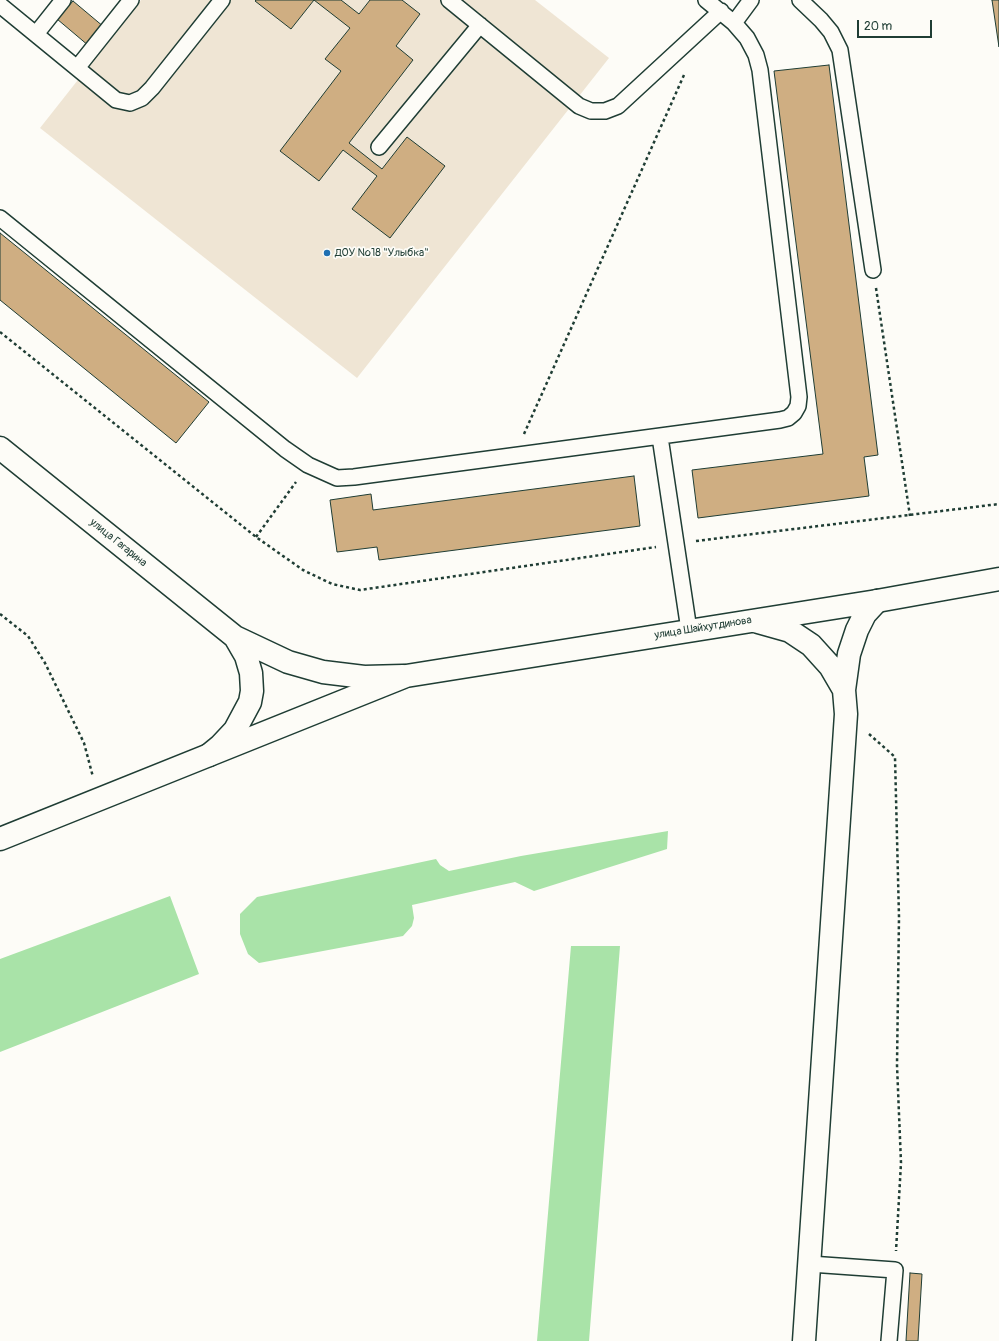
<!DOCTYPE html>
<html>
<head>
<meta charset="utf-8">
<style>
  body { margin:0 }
  #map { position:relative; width:999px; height:1341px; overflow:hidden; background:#fdfcf7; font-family:Pangolin,sans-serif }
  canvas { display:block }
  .scale { position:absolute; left:857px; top:20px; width:75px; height:18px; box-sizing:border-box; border:2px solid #1f3d34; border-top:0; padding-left:5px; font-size:12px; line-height:14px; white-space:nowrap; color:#1f3d34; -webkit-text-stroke:3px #fdfcf7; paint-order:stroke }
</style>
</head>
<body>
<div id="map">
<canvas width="999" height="1341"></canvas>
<div class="scale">20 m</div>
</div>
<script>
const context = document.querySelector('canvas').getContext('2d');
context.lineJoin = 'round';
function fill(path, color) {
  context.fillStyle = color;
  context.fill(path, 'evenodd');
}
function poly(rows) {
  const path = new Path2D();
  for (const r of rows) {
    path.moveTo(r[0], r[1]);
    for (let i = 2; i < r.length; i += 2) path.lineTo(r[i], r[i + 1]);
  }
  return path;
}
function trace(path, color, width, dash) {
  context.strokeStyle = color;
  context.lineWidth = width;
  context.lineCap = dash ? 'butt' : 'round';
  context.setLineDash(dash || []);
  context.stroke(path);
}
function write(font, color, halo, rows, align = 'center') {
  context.font = font + ' Pangolin,sans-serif';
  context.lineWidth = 3.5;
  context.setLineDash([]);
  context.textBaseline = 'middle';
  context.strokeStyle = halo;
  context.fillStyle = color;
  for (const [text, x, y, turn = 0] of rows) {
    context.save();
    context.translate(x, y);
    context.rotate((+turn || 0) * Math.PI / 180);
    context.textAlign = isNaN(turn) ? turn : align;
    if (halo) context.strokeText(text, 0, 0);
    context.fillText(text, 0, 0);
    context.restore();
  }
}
const built = poly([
  [141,0,535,0,609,58,357,378,40,128]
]);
const green = poly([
  [668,831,667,849,534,891,515,882,412,905,414,918,412,926,403,936,259,963,248,954,240,934,240,914,257,897,436,859,440,865,449,871,521,856],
  [170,896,199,974,0,1052,0,959],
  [571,946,620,946,589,1341,537,1341]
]);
const building = poly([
  [256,0,314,0,291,29,255,1,256,0],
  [314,0,341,0,359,14,370,0,402,0,420,14,396,46,413,60,349,143,382,169,407,137,445,166,390,238,352,209,377,176,343,150,319,181,280,151,341,71,325,59,350,28,314,0],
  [992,0,999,0,999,47,992,0],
  [73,1,104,27,89,46,57,19,73,1],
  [829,65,878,455,864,457,869,496,698,518,692,470,823,454,774,71,829,65],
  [0,233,209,402,176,443,0,300,0,233],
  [634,476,640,526,379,560,377,547,337,552,330,500,371,494,373,510,634,476],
  [910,1273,922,1274,918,1341,906,1341,910,1273]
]);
const path = poly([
  [876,288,910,516],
  [0,332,256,537,303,570,332,584,360,590,656,547],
  [524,434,684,75],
  [256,537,296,482],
  [696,541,999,504],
  [0,614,28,636,45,663,84,743,93,777],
  [869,734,895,757,899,917,897,1065,901,1163,896,1251]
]);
const service = poly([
  [449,0,579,106,591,111,605,111,618,106,721,11],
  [800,0,821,20,831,32,840,50,873,270],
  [0,5,116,100,130,103,142,98,152,88,222,0],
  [734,23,751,0],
  [36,34,63,0],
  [77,68,131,0],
  [379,147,480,25],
  [0,218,285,449,308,465,337,478,354,477,780,420,788,418,794,413,798,406,799,397,760,70,756,55,747,38,734,23,706,0],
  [660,437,689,630],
  [810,1264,895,1270,889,1341]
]);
const tertiary = poly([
  [0,448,235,637,288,662,323,672,364,677,403,676],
  [209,755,220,746,235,730,250,702,252,691,251,673,246,656,235,637]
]);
const secondary = poly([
  [877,601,999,579]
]);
const primary = poly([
  [758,622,790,631,811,645,830,666,844,690,846,714,804,1341],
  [844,690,849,654,857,630,865,614,877,601],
  [0,839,406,676,877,601]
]);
const markers = [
  [327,253,4,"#1f6fb2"]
];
const poiNames = [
  ["ДОУ №18 \"Улыбка\"",335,253]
];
const streetNames = [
  ["улица Гагарина",118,543,39],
  ["улица Шайхутдинова",703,628,-9]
];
fill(built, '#efe5d4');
fill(green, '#a9e3a8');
fill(building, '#cfae82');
trace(building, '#1f3d34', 1);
trace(service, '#1f3d34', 18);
trace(tertiary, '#1f3d34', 25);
trace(secondary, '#1f3d34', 25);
trace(primary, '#1f3d34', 25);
trace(path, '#1f3d34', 2.5, [3, 3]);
trace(service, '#fdfcf7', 15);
trace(tertiary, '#fdfcf7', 22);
trace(secondary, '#fdfcf7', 22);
trace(primary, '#fdfcf7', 22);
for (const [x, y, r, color] of markers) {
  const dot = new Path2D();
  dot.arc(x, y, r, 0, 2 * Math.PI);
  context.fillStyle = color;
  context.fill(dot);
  trace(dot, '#fdfcf7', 1.5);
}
write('11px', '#1f3d34', '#fdfcf7', poiNames, 'left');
write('11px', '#1f3d34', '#fdfcf7', streetNames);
</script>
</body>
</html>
